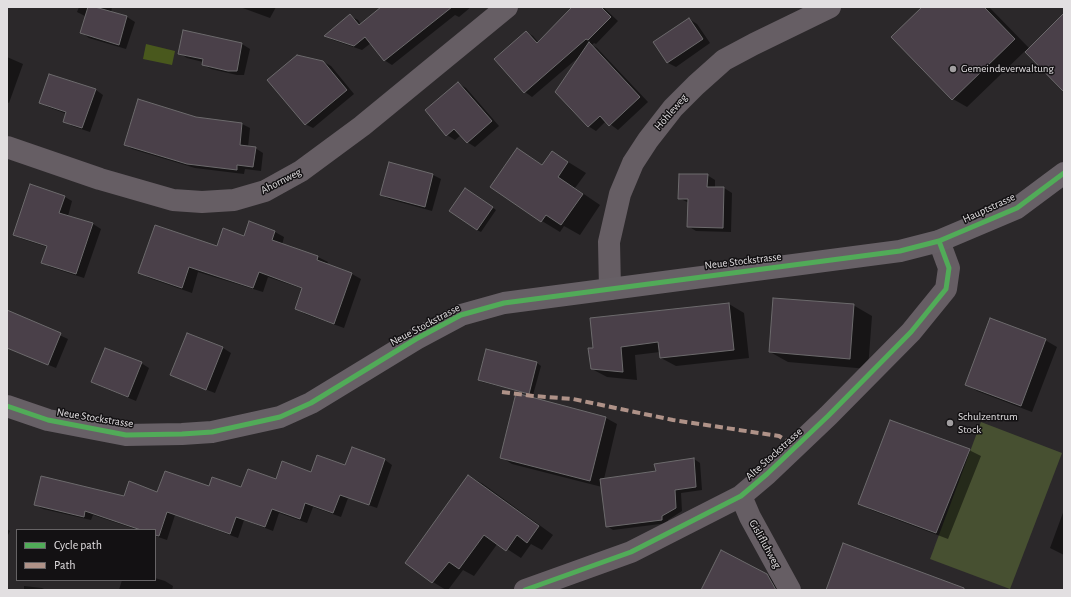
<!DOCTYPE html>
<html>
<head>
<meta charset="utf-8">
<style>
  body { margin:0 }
  #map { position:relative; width:1071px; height:597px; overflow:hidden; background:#2b282a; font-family:"Alegreya Sans",sans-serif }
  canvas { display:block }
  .frame { position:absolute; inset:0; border:8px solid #e2dfe1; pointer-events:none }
  .legend { position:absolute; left:16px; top:529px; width:140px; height:52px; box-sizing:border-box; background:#131113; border:1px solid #666365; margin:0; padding:5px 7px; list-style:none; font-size:12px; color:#e2dfe1 }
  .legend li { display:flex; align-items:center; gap:8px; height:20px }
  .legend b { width:20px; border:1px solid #666365 }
</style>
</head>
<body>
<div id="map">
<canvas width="1071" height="597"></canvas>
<div class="frame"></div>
<ul class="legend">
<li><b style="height:5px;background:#51ab58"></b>Cycle path</li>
<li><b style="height:5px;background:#af9288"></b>Path</li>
</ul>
</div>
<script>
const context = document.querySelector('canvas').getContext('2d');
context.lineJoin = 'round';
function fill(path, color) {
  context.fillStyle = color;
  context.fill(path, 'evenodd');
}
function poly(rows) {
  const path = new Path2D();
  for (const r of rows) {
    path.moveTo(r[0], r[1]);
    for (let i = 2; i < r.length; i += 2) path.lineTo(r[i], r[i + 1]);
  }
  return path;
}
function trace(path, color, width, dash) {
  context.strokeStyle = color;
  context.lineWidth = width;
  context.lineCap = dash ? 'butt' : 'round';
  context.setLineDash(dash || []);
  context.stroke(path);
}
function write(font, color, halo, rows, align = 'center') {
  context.font = font + ' "Alegreya Sans",sans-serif';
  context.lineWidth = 3;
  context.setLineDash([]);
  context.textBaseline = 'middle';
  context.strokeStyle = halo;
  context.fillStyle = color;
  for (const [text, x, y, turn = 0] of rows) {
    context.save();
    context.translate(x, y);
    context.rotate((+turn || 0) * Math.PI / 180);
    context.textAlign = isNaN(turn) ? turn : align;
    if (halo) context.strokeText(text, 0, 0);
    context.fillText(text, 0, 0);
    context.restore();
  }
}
const green = poly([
  [981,422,1062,453,1010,589,930,559]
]);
const water = poly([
  [146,44,175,51,172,65,143,59]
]);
const shadow = poly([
  [79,7,112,7,111,13,127,17,135,22,126,49,89,38,82,33,87,17,77,12],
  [240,7,276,7,270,18],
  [383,7,471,7,459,17,455,15,392,65,384,60,371,43,362,50,333,40,326,36,350,16,358,20,361,25],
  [574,7,603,7,618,21,596,44,594,43,592,45,597,48,648,102,618,130,606,121,596,131,588,126,580,56,532,97,525,92,495,59,526,32,533,36,539,43],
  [924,7,989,7,1029,48,1064,15,1064,90,1025,51,967,107,953,99],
  [689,19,697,24,710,43,676,67,668,63,654,43],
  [184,31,242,44,250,49,244,75,237,75,211,69,203,65,203,62,187,58,179,53],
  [7,57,23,64,9,103,7,102],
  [322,61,331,66,354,94,313,128,305,124],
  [458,83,466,88,499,126,475,147,467,142,461,135,455,140,447,135],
  [96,90,103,95,90,132,72,126,64,121,67,114,48,107,41,103],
  [195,118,242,124,250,128,248,147,255,148,263,153,261,171,245,169,244,174,195,168,132,149,125,145],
  [517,149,543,165,552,152,586,173,575,188,600,205,580,235,564,226,560,232,542,221,491,187],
  [390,163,433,175,441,179,432,211,389,199,381,195],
  [707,175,715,180,715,188,724,188,732,193,731,232,696,231,688,226,689,203,679,198],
  [469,191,496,210,481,232,477,230],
  [65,197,72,201,68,216,93,224,101,229,84,278,50,267,42,262,47,247,22,239,14,234],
  [275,232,284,237,282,245,318,257,328,262,327,265,352,274,361,279,344,328,305,314,296,309,303,289,268,277,263,292,198,272,192,293,149,278,140,273,244,237],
  [729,304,744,313,749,358,676,366,661,358,660,352,635,355,637,380,607,377,592,369,594,349],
  [853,305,872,316,868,369,788,362,770,352],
  [7,311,68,339,56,368,7,348],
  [188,334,223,348,231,353,215,393,179,379,172,375],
  [1045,340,1057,347,1032,412,977,391,966,384],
  [105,349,141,363,149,368,136,401,100,386,93,382],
  [486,350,537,363,541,366,533,395,482,382,479,380],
  [517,395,606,418,617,424,604,479,657,472,694,459,700,463,702,490,681,493,682,511,668,520,668,523,613,530,607,526,602,487,512,464,501,457],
  [969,450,981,456,948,539,871,510,860,503],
  [385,460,392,465,377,508,348,498,341,517,313,507,307,523,279,513,273,531,244,520,238,538,175,515,167,540,155,536,155,530,138,530,93,515,91,520,43,509,35,505,124,497,210,488,242,488,311,473],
  [469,476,483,484,553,535,542,550,531,544,521,558,498,543,474,576,463,570,448,590,446,590,433,582,406,563],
  [1064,510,1064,555,1050,548],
  [7,529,10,531,7,537],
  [766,574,781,583,785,590,703,590],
  [155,578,165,581,173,586,172,590,119,590,122,580,155,580],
  [24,586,42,588,46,590,24,590]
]);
const building = poly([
  [88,7,95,7,127,16,119,45,80,33,88,7],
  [381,7,452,7,384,61,365,37,354,46,324,36,350,14,359,25,381,7],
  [572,7,601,7,611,17,588,40,586,39,524,93,494,59,526,31,537,43,572,7],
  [922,7,984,7,1015,39,952,100,891,37,922,7],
  [1064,13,1064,92,1025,52,1064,13],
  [689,18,703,39,667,63,653,42,689,18],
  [183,30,242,43,237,71,228,71,202,65,203,59,178,54,183,30],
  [589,42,640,97,609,126,600,116,588,127,555,92,589,42],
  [297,55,323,61,347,90,305,125,267,80,297,55],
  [49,74,96,89,82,128,63,122,66,112,39,103,49,74],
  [458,82,492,121,467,143,454,129,446,136,425,110,458,82],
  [138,99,196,117,242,123,240,145,256,147,253,167,237,165,237,170,187,164,124,145,138,99],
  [517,148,542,165,552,151,568,162,558,177,583,194,561,225,546,215,541,222,490,187,517,148],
  [389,162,433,174,425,207,380,195,389,162],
  [679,174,708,174,707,187,724,187,723,228,687,227,688,199,678,199,679,174],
  [30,184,65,196,59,213,93,223,76,274,41,263,47,246,13,235,30,184],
  [465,188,493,207,477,230,449,211,465,188],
  [249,221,275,231,272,240,318,256,317,260,352,273,334,324,295,309,302,288,259,272,253,288,189,267,182,288,138,273,155,225,217,246,223,228,244,236,249,221],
  [773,298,854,304,850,359,769,352,773,298],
  [729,303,734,350,660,358,658,342,621,347,623,372,591,369,588,348,593,348,590,318,729,303],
  [7,310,61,333,48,365,7,348,7,310],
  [990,318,1046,339,1021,406,965,385,990,318],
  [187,333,223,347,206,390,170,375,187,333],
  [105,348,142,362,128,397,91,382,105,348],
  [486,349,537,362,529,394,478,380,486,349],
  [516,393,606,417,590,481,500,458,516,393],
  [890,420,970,449,936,533,858,504,890,420],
  [352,447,385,459,369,505,340,495,333,513,305,503,300,519,272,509,265,527,236,517,230,534,167,512,159,536,155,535,155,530,141,530,85,511,84,517,34,505,41,476,124,496,129,481,157,492,165,471,209,486,212,477,241,487,248,469,276,479,282,461,311,472,317,455,345,465,352,447],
  [694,458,696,487,675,490,676,508,662,516,662,520,606,527,600,479,656,471,654,464,694,458],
  [468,475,539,526,527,543,517,535,506,551,484,535,459,569,449,562,432,583,405,563,468,475],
  [843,543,964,588,964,590,826,590,843,543],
  [721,550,767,574,776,590,701,590,721,550]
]);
const street = poly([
  [7,147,100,179,173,200,202,202,234,200,265,191,301,171,362,126,507,7],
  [610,289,609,242,620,194,633,163,648,140,673,108,696,85,724,60,754,44,830,7],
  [741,496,750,517,790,590],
  [525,590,631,552,741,496,767,474,828,416,911,332,946,289,949,268,939,241]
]);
const secondary = poly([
  [7,406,48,420,126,435,182,434,212,432,280,417,311,403,416,339,461,315,504,303,900,251,939,241,1017,208,1064,173]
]);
const quiet = poly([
  [502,392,533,396,573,399,673,420,779,436,796,447]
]);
const cycleway = poly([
  [7,406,48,420,126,435,182,434,212,432,280,417,311,403,416,339,461,315,504,303,900,251,939,241,1017,208,1064,173],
  [525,590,631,552,741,496,767,474,828,416,911,332,946,289,949,268,939,241]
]);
const markers = [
  [953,69,4,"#a29fa1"],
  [950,423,4,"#a29fa1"]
];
const poiNames = [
  ["Gemeindeverwaltung",961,69],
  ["Schulzentrum",958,417],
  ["Stock",958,430]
];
const streetNames = [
  ["Höhleweg",671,112,-49],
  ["Ahornweg",281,181,-27],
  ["Hauptstrasse",989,208,-25],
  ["Neue Stockstrasse",743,261,-7],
  ["Neue Stockstrasse",425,325,-28],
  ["Neue Stockstrasse",95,418,9],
  ["Alte Stockstrasse",774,454,-42],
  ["Gislifluhweg",765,544,61]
];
fill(green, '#475031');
fill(water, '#49581d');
fill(shadow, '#0007');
fill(building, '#4a4049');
trace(building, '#6c6a6c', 1);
trace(street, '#665e64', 22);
trace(secondary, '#676066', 22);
trace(quiet, '#af9288', 4, [8, 4]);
trace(cycleway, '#51ab58', 5);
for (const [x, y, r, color] of markers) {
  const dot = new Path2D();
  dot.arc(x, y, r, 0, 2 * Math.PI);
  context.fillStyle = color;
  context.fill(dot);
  trace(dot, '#131113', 1.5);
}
write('11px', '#e2dfe1', '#131113', poiNames, 'left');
write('11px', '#e2dfe1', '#131113', streetNames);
</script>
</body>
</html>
